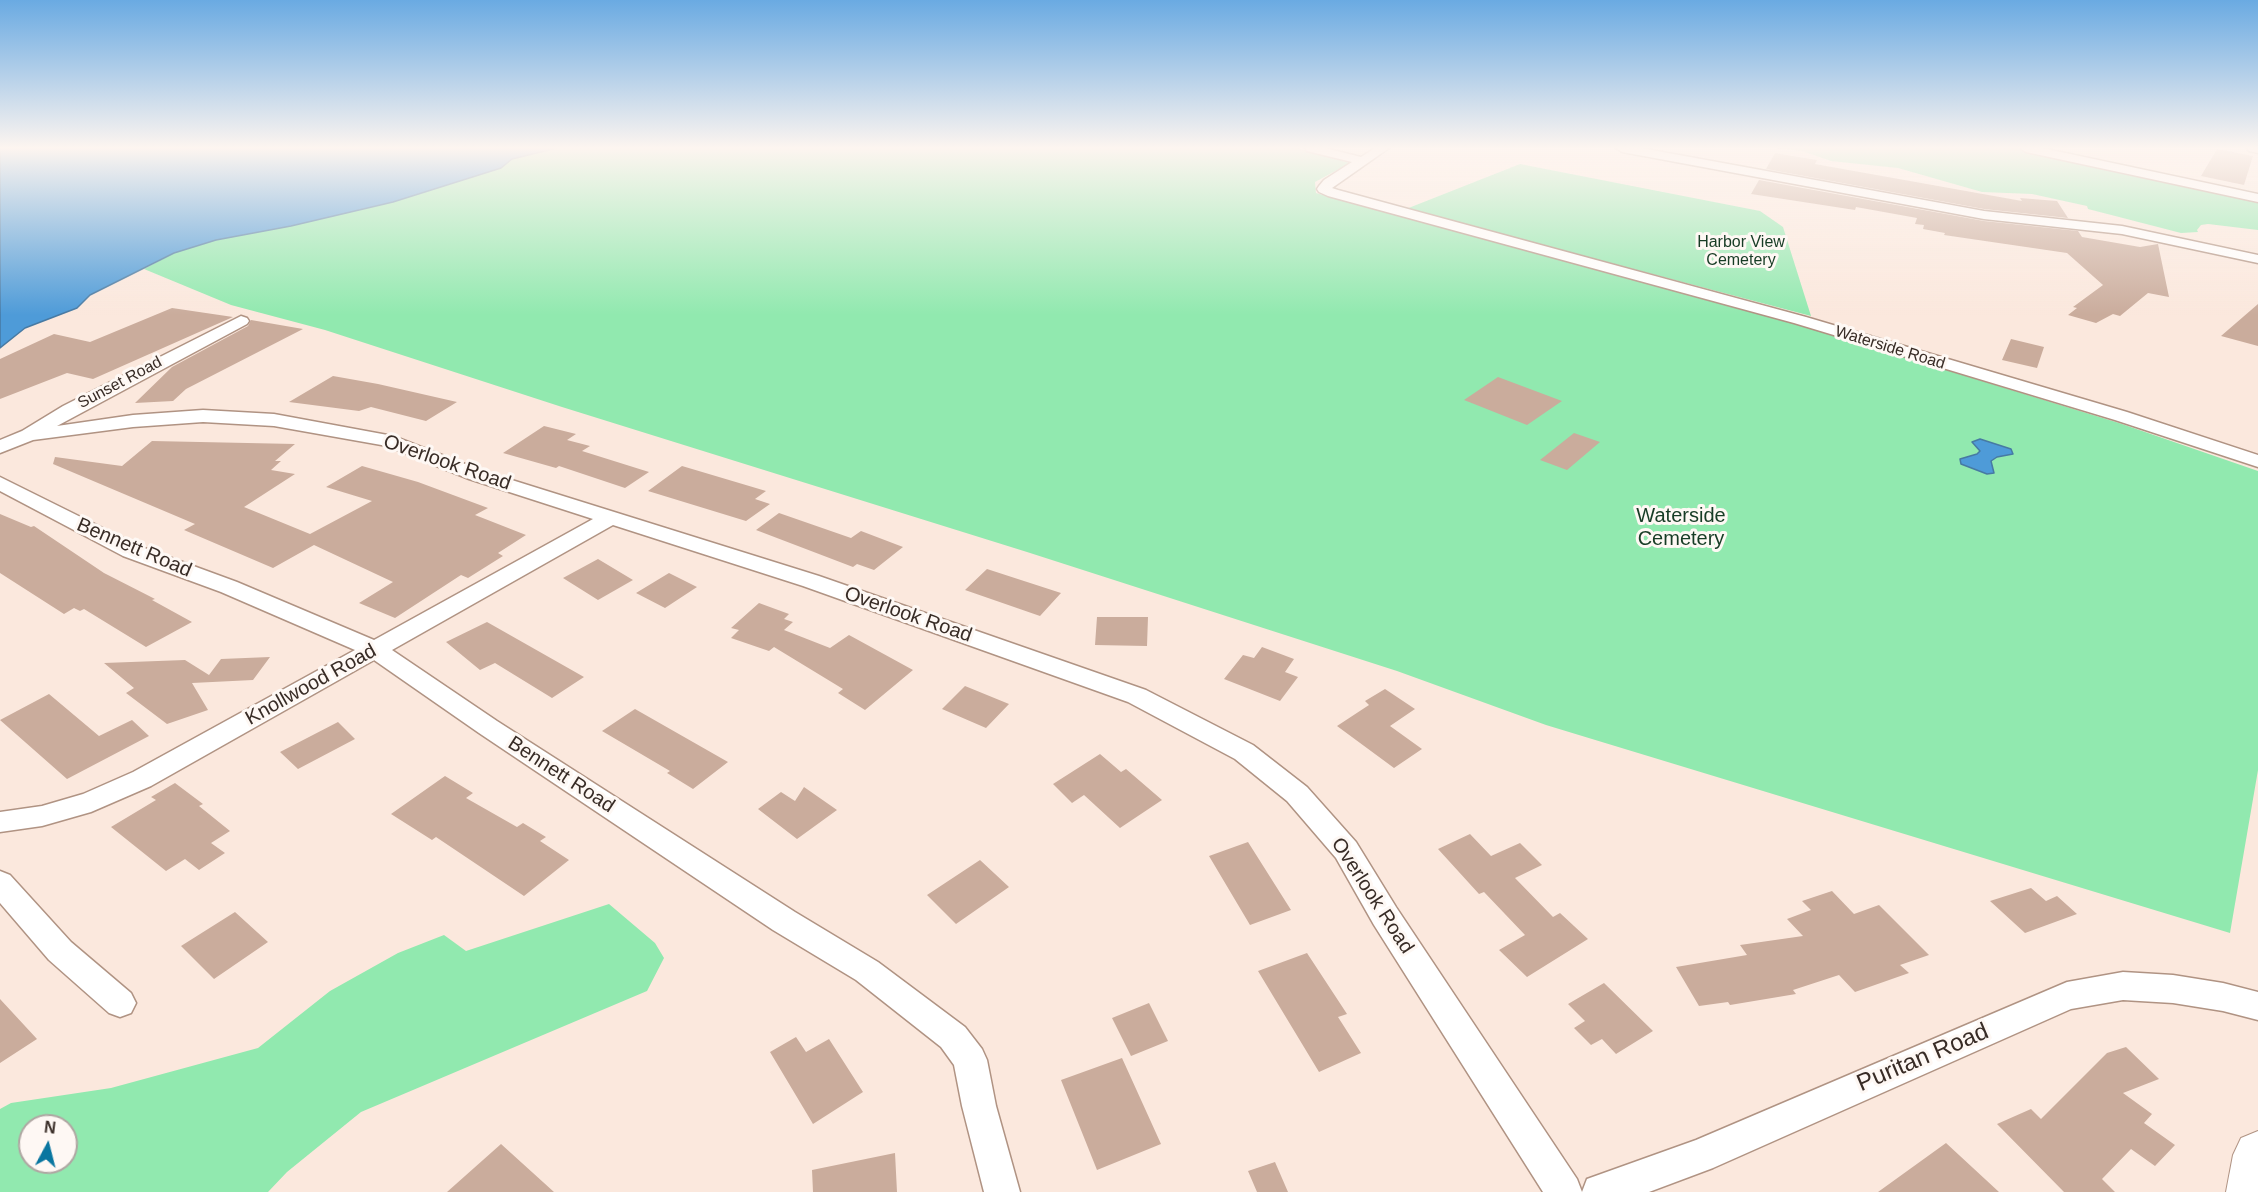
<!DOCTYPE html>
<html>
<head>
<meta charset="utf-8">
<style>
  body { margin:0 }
  #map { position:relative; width:2258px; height:1192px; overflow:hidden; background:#fbe8dd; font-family:Helvetica,sans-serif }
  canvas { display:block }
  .north { position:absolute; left:18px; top:1114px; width:60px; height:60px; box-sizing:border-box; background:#fef8f4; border:2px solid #afa6a2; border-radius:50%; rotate:7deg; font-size:16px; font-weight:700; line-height:24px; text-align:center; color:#382c26 }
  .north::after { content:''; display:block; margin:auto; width:21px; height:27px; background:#0976a0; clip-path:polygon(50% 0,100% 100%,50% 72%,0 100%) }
</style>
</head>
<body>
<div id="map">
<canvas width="2258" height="1192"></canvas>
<div class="north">N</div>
</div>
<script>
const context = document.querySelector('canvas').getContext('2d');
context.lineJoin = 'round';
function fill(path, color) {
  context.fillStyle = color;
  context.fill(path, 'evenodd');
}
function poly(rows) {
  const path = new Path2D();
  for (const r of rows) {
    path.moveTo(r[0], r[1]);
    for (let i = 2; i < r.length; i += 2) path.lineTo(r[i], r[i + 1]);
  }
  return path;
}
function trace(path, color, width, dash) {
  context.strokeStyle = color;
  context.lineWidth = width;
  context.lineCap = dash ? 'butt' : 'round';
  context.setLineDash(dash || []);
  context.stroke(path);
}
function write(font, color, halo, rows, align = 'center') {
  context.font = font + ' Helvetica,sans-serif';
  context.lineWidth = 6;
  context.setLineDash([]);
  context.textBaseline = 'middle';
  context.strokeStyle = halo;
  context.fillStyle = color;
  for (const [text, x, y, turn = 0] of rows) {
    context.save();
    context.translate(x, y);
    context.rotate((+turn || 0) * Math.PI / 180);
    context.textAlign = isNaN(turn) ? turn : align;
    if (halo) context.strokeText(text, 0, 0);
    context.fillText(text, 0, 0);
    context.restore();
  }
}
const green = poly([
  [557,148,1297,148,1350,163,1315,182,1316,193,1777,318,2119,423,2258,471,2258,770,2230,933,1546,725,1397,671,1027,552,562,407,325,330,231,305,144,269,174,253,215,240,291,226,393,202,501,168,512,159],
  [1775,148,2032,148,2258,194,2258,230,2208,224,2201,225,2197,230,2198,232,2181,233,2088,209,2087,206,2032,194,1982,192,1898,168,1831,161,1802,151],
  [1520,164,1760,211,1783,227,1811,316,1406,209],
  [609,904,655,943,664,958,647,991,361,1112,287,1172,268,1192,0,1192,0,1109,11,1103,111,1088,258,1048,330,991,398,953,444,935,466,951],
  [30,1126,66,1126,66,1162,30,1162]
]);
const water = poly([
  [0,148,557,148,512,159,501,168,393,202,291,226,216,240,174,253,90,295,77,308,25,328,0,348,0,148],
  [1980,439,2011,449,2013,454,1997,457,1991,461,1994,473,1987,474,1961,464,1960,459,1977,454,1980,451,1972,442,1980,439]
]);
const building = poly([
  [2217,149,2253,156,2244,185,2201,176],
  [1775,153,1817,160,1815,164,2022,201,2020,198,2057,201,2068,218,1984,209,1766,169],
  [1759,180,1984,221,2078,231,2082,237,2140,247,2158,244,2169,297,2148,293,2120,316,2113,314,2096,323,2068,315,2077,308,2073,307,2103,285,2067,253,1944,235,1945,233,1923,229,1924,225,1915,224,1917,218,1856,207,1855,210,1751,194],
  [2258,304,2258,346,2221,336],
  [172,308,233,317,93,379,67,373,0,399,0,359,54,334,90,342],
  [251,320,303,329,186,389,173,401,135,403,172,367,248,326],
  [2011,339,2044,347,2037,368,2002,360],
  [333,376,378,384,457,402,426,421,371,407,359,411,289,402],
  [1498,377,1562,401,1527,425,1464,400],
  [544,426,576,434,567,440,590,446,582,451,649,472,625,488,559,466,556,468,503,453],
  [1574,433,1600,442,1567,470,1540,460],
  [152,441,295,444,275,461,281,461,271,470,295,474,244,507,310,534,372,501,326,487,362,466,418,482,488,508,475,515,526,535,498,553,503,556,468,578,461,575,395,618,359,603,393,582,314,545,273,568,184,530,195,524,53,464,55,457,122,466],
  [682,466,766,491,755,499,770,504,746,521,648,491],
  [779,513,851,538,861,531,903,547,874,570,857,564,853,567,756,530],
  [0,514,31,527,34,526,104,573,155,599,152,600,192,622,146,647,84,609,80,611,74,608,64,614,0,573],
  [598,559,633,580,598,600,563,578],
  [987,569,1061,593,1040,616,965,590],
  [669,573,697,587,665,608,636,593],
  [759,603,789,614,784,619,793,622,784,630,830,648,849,635,913,670,865,710,838,693,843,689,774,647,769,651,731,638,739,630,731,628],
  [1097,617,1148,617,1147,646,1095,645],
  [487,622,584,677,552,698,495,663,480,670,446,642],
  [1262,647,1294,659,1285,672,1298,677,1280,701,1224,679,1243,655,1254,658],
  [270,657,253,680,192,683,208,710,167,724,126,693,134,688,104,663,185,660,209,675,221,659],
  [965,686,1009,704,986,728,942,709],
  [1385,689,1415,709,1390,726,1422,749,1394,768,1337,726,1369,705,1365,701],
  [49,694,99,736,132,720,149,736,67,779,0,720],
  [635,709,728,762,693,789,667,773,670,771,602,731],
  [338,722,355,739,298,769,280,752],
  [1100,754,1121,772,1126,769,1162,800,1120,828,1084,795,1072,803,1053,784],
  [445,776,473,793,466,798,517,827,523,823,546,837,540,841,569,860,524,896,436,837,432,840,391,814],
  [175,783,203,804,199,806,230,831,211,843,225,853,199,870,185,859,166,871,111,827,156,800,151,797],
  [804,787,837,810,797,839,758,809,781,792,795,801],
  [1470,834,1491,856,1520,843,1542,865,1515,878,1553,917,1560,913,1588,939,1527,977,1499,950,1525,935,1484,892,1479,894,1438,849],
  [1248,842,1291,910,1250,925,1209,856],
  [980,860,1009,887,956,924,927,895],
  [2031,888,2046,901,2057,896,2077,914,2025,933,1990,901],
  [1832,891,1854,914,1879,905,1929,955,1900,965,1909,973,1855,992,1839,975,1793,990,1796,994,1730,1005,1728,1002,1699,1006,1676,967,1747,955,1740,945,1803,936,1787,919,1811,910,1802,901],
  [235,912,268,942,214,979,181,946],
  [1307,953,1347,1014,1338,1017,1361,1053,1319,1072,1258,971],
  [1604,983,1653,1031,1616,1054,1602,1039,1591,1045,1574,1028,1585,1021,1568,1004],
  [0,999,37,1039,0,1063],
  [1149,1003,1168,1041,1131,1056,1112,1018],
  [796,1037,806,1052,829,1039,863,1092,813,1124,770,1052],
  [2126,1047,2159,1079,2123,1093,2152,1114,2144,1123,2175,1145,2155,1166,2131,1149,2102,1179,2115,1192,2064,1192,1997,1124,2031,1109,2041,1119,2107,1053],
  [1122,1058,1161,1144,1097,1170,1061,1080],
  [1946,1143,1999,1192,1878,1192],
  [501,1144,554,1192,447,1192],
  [895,1153,897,1192,813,1192,812,1170],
  [1275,1162,1288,1192,1257,1192,1248,1171]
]);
const minor = poly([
  [1305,148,1325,148,1361,157,1375,148,1389,148,1332,188,1338,190,1806,317,2127,412,2258,455,2258,467,2115,420,1794,323,1328,196,1319,192,1317,189,1319,186,1324,180,1352,162,1307,151,1305,148],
  [1616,148,1641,148,1984,211,2122,226,2258,255,2258,263,2122,234,1984,219,1622,152,1616,148],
  [2020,148,2042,148,2258,194,2258,202,2026,152,2020,148],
  [2247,148,2258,148,2258,153,2249,151,2247,148],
  [241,316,247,318,249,321,247,324,57,426,133,415,203,410,274,414,393,436,483,471,819,576,1146,690,1253,745,1307,787,1356,842,1396,907,1577,1179,1582,1192,1587,1179,1696,1140,2067,982,2123,972,2173,975,2223,983,2258,992,2258,1020,2223,1011,2173,1003,2123,1000,2071,1009,1713,1168,1649,1192,1543,1192,1374,925,1336,858,1287,801,1235,759,1128,702,803,586,613,525,392,650,497,721,795,912,878,962,965,1027,982,1049,987,1060,996,1106,1020,1192,984,1192,962,1106,954,1065,941,1047,856,980,773,930,479,733,374,660,151,786,91,812,42,826,0,832,0,812,42,806,83,794,133,772,355,650,221,592,123,556,0,491,0,477,139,546,237,582,374,640,593,519,469,479,387,446,274,426,203,422,133,427,33,440,0,453,0,440,22,431,63,406,241,316],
  [0,871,10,875,71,942,131,993,136,1003,131,1013,120,1017,109,1013,49,960,0,903,0,871]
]);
const secondary = poly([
  [2258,1131,2258,1192,2226,1192,2233,1155,2241,1138,2258,1131]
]);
const farParknames = [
  ["Harbor View",1741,243],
  ["Cemetery",1741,261]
];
const farStreetnames = [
  ["Waterside Road",1890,348,17],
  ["Sunset Road",120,383,-28]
];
const streetNames = [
  ["Overlook Road",447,463,19],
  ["Bennett Road",134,548,23],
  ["Overlook Road",908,615,19],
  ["Knollwood Road",311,685,-29],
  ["Bennett Road",561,775,33],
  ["Overlook Road",1372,896,57]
];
const parkNames = [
  ["Waterside",1681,516],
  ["Cemetery",1681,539]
];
const nearStreetnames = [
  ["Puritan Road",1923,1058,-23]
];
fill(green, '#91e9af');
fill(water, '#4e9bd8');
trace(water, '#477aa3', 1.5);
fill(building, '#caac9c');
trace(minor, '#b09383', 3);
trace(secondary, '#b09383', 2);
fill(minor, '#fff');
fill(secondary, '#fff');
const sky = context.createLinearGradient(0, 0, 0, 315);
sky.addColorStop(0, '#6aaae2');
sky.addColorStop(0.47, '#fdf5f0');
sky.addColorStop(1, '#fdf5f000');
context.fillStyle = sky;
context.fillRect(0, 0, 2258, 315);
write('16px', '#173c25', '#fef8f4', farParknames);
write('16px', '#382c26', '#fef8f4', farStreetnames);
write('20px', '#382c26', '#fef8f4', streetNames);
write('20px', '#173c25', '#fef8f4', parkNames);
write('24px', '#382c26', '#fef8f4', nearStreetnames);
</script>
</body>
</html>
